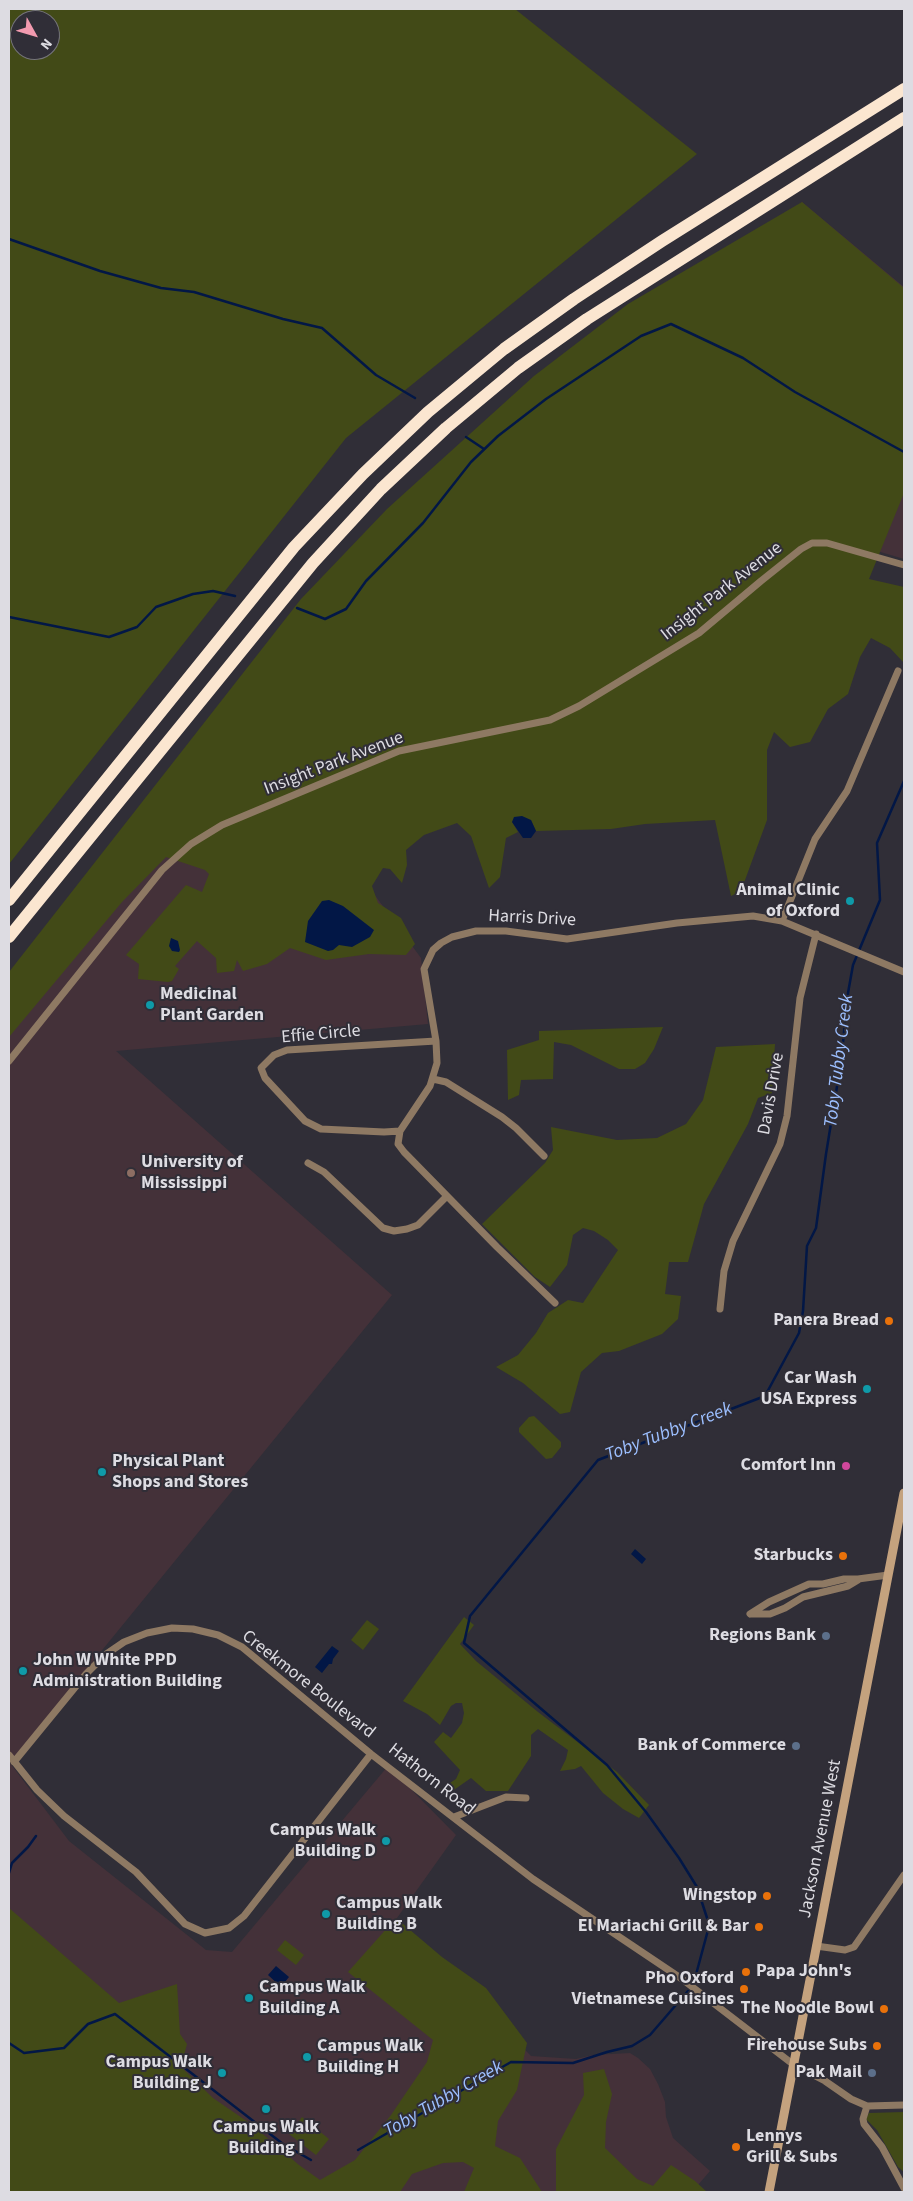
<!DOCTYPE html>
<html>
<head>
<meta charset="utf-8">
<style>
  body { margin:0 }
  #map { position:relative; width:913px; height:2201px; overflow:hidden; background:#302e37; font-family:"Source Sans 3",sans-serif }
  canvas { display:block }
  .frame { position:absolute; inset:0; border:10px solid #dddce2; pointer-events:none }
  .north { position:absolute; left:10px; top:10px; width:50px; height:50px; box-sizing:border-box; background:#302e37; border:1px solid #75747b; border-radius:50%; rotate:129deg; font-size:14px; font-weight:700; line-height:20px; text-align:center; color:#dddce2 }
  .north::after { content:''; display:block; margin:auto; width:18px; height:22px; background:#f29aaf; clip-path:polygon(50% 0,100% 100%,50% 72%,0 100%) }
</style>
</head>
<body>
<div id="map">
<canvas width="913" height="2201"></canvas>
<div class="frame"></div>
<div class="north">N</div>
</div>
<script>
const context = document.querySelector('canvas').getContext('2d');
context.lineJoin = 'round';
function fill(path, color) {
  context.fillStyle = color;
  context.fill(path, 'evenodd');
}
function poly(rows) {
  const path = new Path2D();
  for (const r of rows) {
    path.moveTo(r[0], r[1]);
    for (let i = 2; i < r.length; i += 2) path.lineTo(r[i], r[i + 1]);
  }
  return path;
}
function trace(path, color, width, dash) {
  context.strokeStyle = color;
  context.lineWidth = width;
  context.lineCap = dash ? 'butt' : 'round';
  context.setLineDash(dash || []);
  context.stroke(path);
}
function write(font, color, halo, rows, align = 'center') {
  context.font = font + ' "Source Sans 3",sans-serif';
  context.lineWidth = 4;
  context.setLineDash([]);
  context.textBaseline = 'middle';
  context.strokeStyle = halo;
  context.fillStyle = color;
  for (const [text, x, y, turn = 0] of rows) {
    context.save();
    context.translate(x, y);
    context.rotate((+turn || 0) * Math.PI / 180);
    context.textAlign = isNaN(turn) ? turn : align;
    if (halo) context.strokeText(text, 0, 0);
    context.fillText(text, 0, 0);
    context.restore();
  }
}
const education = poly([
  [802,202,904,287,904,559,837,539,305,800,421,958,428,1024,116,1051,392,1295,10,1763,69,1841,206,1950,232,1952,388,1766,456,1835,397,1918,531,2056,576,2059,593,2055,630,2053,638,2058,650,2069,658,2084,665,2102,666,2117,673,2138,710,2171,692,2192,9,2192,9,997]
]);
const green = poly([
  [9,9,515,9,697,154,346,438,9,864],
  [20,20,50,20,50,50,20,50],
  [802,202,904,288,904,493,869,579,904,587,904,663,890,648,871,638,860,657,848,694,828,709,810,742,790,747,774,732,767,750,767,820,741,891,731,896,715,820,645,824,611,829,536,831,531,820,512,822,518,832,506,838,500,877,489,888,471,836,457,823,424,835,406,850,407,865,402,883,390,869,383,868,372,886,378,903,401,918,415,944,406,955,369,954,326,960,290,948,267,964,243,971,237,960,234,971,217,973,216,958,197,941,175,966,179,969,172,981,168,982,138,979,139,964,126,955,186,885,202,892,209,874,205,870,166,857,122,902,9,1037,9,972,301,599,387,509,534,376,628,304],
  [663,1027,654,1049,645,1063,635,1069,619,1069,571,1045,554,1042,553,1079,521,1080,519,1095,508,1100,507,1050,539,1040,539,1031],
  [775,1044,772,1093,758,1098,748,1124,704,1204,688,1262,669,1262,665,1294,681,1296,678,1319,662,1334,619,1351,602,1353,581,1372,570,1412,560,1414,523,1383,496,1367,518,1355,536,1333,548,1313,568,1300,583,1303,618,1250,608,1240,594,1231,583,1228,573,1235,567,1265,550,1287,535,1277,482,1224,545,1163,553,1150,551,1127,617,1140,657,1138,686,1124,703,1100,716,1047],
  [534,1416,561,1442,561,1447,552,1458,546,1459,519,1432,519,1428,529,1417],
  [464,1617,474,1625,460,1644,476,1661,538,1712,617,1772,649,1805,639,1818,623,1809,603,1793,581,1766,575,1769,560,1771,566,1759,568,1750,538,1729,531,1735,531,1756,508,1791,486,1791,471,1778,448,1794,439,1790,456,1779,460,1770,434,1742,443,1732,451,1738,462,1723,464,1713,462,1703,456,1703,451,1706,440,1725,427,1714,403,1701],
  [367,1620,379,1629,363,1650,351,1640],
  [9,1908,119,2003,177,1984,180,2034,187,2044,181,2067,213,2098,251,2124,299,2165,320,2180,355,2160,391,2115,427,2062,433,2040,348,1972,396,1918,442,1957,486,1988,527,2043,517,2090,498,2121,495,2146,520,2158,542,2192,464,2192,474,2168,463,2162,443,2163,412,2174,400,2192,9,2192],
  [285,1940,304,1955,296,1965,277,1950],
  [604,2069,612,2094,606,2122,605,2148,637,2179,653,2186,671,2165,695,2181,707,2192,556,2192,556,2149,584,2095,583,2073],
  [904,2112,904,2172,898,2167,877,2130,866,2119,869,2113],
  [302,2117,329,2139,316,2155,289,2134]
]);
const water = poly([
  [522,816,531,820,536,831,531,838,523,838,512,822,514,817],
  [329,900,343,906,374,930,370,937,352,947,339,945,333,950,328,951,305,942,308,921,322,901],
  [171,938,178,941,180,950,179,952,172,951,169,946],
  [635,1549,646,1559,642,1564,631,1554],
  [332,1646,339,1651,333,1659,332,1664,329,1664,322,1673,315,1667],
  [276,1966,289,1977,281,1987,268,1975]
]);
const stream = poly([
  [9,239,100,271,161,288,194,292,283,319,322,328,376,375,415,398],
  [466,437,484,449],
  [297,608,325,619,346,609,366,581,423,523,471,462,498,436,546,399,641,336,671,324,743,358,795,392,904,452],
  [9,617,109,637,137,627,156,607,193,594,213,591,235,596],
  [9,1873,12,1863,28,1847,36,1836],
  [694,1982,708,1930,708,1921,697,1887,679,1858,646,1812,607,1765,464,1643,470,1616,598,1460,765,1396,799,1333,803,1311,807,1246,816,1228,826,1154,841,1062,848,993,853,965,880,900,877,843,904,781],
  [9,2043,24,2053,64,2048,88,2024,115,2014,283,2144,311,2160],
  [358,2150,511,2062,573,2063,607,2052,632,2046,650,2035,688,1991]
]);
const minor = poly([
  [782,921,815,839,847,791,898,671],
  [9,1061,162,870,191,844,222,825,399,751,550,720,579,706,699,633,761,581,801,549,812,543,827,543,904,565],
  [433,1079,446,1082,502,1117,516,1128,544,1156],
  [400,1131,384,1132,321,1129,305,1121,265,1078,261,1068,274,1055,287,1050,436,1041],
  [308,1163,324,1172,383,1228,394,1231,407,1229,418,1225,447,1196],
  [555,1303,497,1247,404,1152,398,1144,400,1131,430,1086,437,1063,436,1041,424,969,433,950,441,943,452,937,476,931,506,931,567,939,677,923,753,916,782,921,904,972],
  [720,1309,724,1271,733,1241,780,1144,787,1116,800,998,816,934],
  [750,1614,769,1602,809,1584,823,1584,844,1579,858,1579,888,1575],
  [751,1614,770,1614,785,1608,803,1597,848,1586,858,1580],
  [9,1755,37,1790,64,1816,136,1872,185,1924,205,1933,229,1928,244,1916,371,1754],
  [14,1762,86,1674,105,1655,124,1642,147,1633,172,1628,193,1629,218,1635,242,1647,371,1754,533,1879,682,1979,794,2065,825,2081,851,2099,867,2106,904,2105],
  [454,1817,506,1797,526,1798],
  [816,1946,845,1950,854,1947,904,1875],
  [867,2106,863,2119,864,2124,882,2147,904,2188]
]);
const secondary = poly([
  [769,2192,904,1493]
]);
const motorway = poly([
  [9,900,294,547,363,474,428,412,504,349,574,299,662,241,904,89],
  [9,937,313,563,381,489,446,428,518,368,587,319,904,118]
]);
const markers = [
  [850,901,5,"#0f9aa8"],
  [150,1005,5,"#0f9aa8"],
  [131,1173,5,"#8d6e63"],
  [889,1321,5,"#e8710a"],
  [867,1389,5,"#0f9aa8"],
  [846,1466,5,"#d1479c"],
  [102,1472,5,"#0f9aa8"],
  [843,1556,5,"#e8710a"],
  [826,1636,5,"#5c6f8a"],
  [23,1671,5,"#0f9aa8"],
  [796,1746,5,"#5c6f8a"],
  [386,1841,5,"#0f9aa8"],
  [767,1896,5,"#e8710a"],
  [326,1914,5,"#0f9aa8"],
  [759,1927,5,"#e8710a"],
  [746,1972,5,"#e8710a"],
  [744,1989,5,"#e8710a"],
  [249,1998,5,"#0f9aa8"],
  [884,2009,5,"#e8710a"],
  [877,2046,5,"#e8710a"],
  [307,2057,5,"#0f9aa8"],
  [222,2073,5,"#0f9aa8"],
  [872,2073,5,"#5c6f8a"],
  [266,2109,5,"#0f9aa8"],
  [736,2147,5,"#e8710a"]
];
const streetNames = [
  ["Insight Park Avenue",722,592,-38],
  ["Insight Park Avenue",334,764,-21],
  ["Harris Drive",532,919,3],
  ["Effie Circle",321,1035,-5],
  ["Davis Drive",772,1094,-80],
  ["Creekmore Boulevard",308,1685,38],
  ["Hathorn Road",431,1780,38],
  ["Jackson Avenue West",821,1839,-79]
];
const poiNames = [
  ["Animal Clinic",840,891],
  ["of Oxford",840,912],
  ["Medicinal",160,995,"left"],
  ["Plant Garden",160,1016,"left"],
  ["University of",141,1163,"left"],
  ["Mississippi",141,1184,"left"],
  ["Panera Bread",879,1321],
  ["Car Wash",857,1379],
  ["USA Express",857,1400],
  ["Physical Plant",112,1462,"left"],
  ["Shops and Stores",112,1483,"left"],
  ["Comfort Inn",836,1466],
  ["Starbucks",833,1556],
  ["Regions Bank",816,1636],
  ["John W White PPD",33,1661,"left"],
  ["Administration Building",33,1682,"left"],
  ["Bank of Commerce",786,1746],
  ["Campus Walk",376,1831],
  ["Building D",376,1852],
  ["Wingstop",757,1896],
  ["Campus Walk",336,1904,"left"],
  ["Building B",336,1925,"left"],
  ["El Mariachi Grill & Bar",749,1927],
  ["Papa John's",756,1972,"left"],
  ["Pho Oxford",734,1979],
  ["Vietnamese Cuisines",734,2000],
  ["Campus Walk",259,1988,"left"],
  ["Building A",259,2009,"left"],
  ["The Noodle Bowl",874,2009],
  ["Firehouse Subs",867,2046],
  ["Campus Walk",317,2047,"left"],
  ["Building H",317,2068,"left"],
  ["Campus Walk",212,2063],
  ["Building J",212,2084],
  ["Pak Mail",862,2073],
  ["Campus Walk",266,2128,"center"],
  ["Building I",266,2149,"center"],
  ["Lennys",746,2137,"left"],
  ["Grill & Subs",746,2158,"left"]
];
const waterNames = [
  ["Toby Tubby Creek",840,1061,-83],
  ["Toby Tubby Creek",669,1433,-21],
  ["Toby Tubby Creek",444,2100,-30]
];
fill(education, '#443139');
fill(green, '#424a17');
fill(water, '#021746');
trace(stream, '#021746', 2.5);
trace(minor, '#8e7963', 7);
trace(secondary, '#c4a27e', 9);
trace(motorway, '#fbe6d0', 12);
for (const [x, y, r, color] of markers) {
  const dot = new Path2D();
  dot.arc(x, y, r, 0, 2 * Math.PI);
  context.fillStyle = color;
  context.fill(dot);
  trace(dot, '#302e37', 2);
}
write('18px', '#dddce2', '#302e37', streetNames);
write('bold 18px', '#dddce2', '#302e37', poiNames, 'right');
write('italic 19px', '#9cbfff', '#302e37', waterNames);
</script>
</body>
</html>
